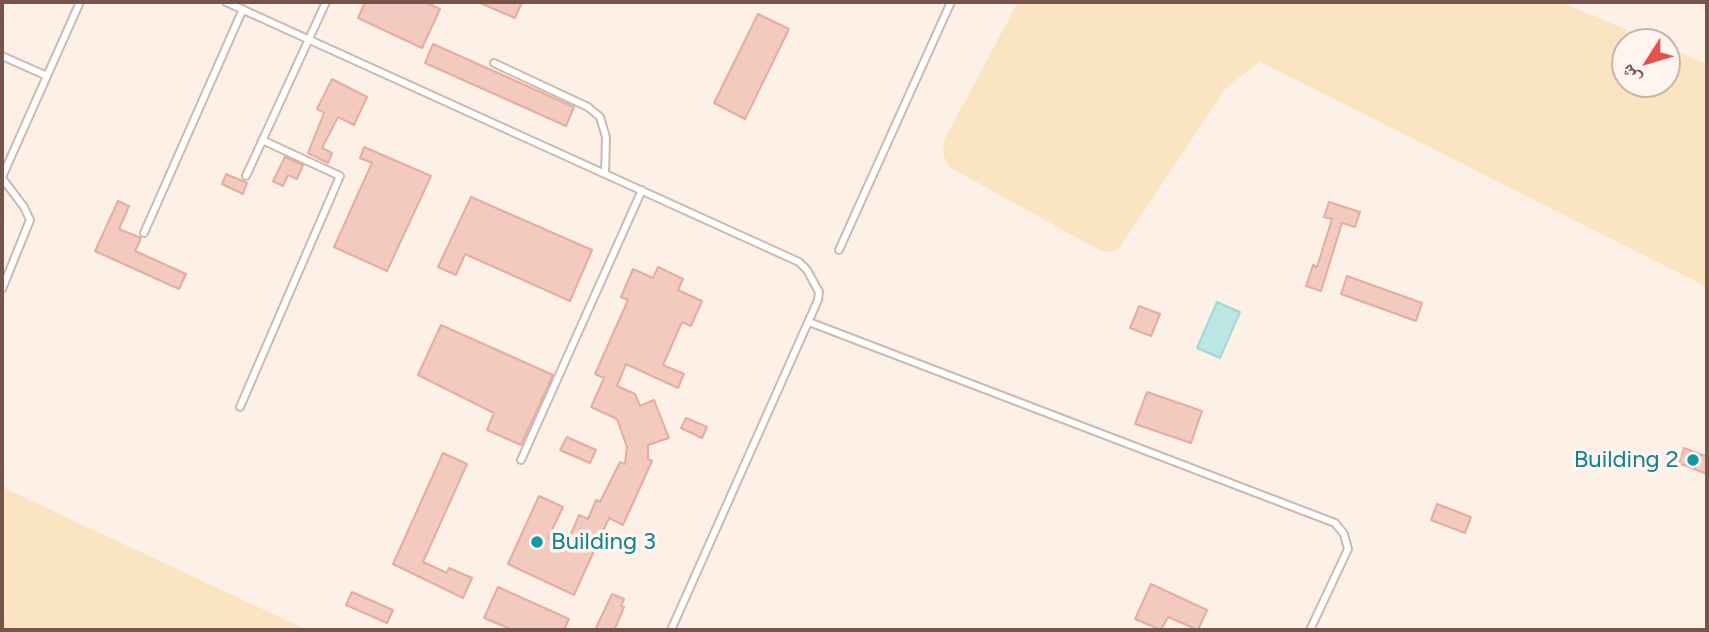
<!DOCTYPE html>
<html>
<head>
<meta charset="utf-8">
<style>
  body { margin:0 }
  #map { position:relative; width:1709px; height:632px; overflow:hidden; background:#fcf0e7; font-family:Figtree,"Noto Naskh Arabic",sans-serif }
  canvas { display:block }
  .frame { position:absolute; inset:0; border:4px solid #76534b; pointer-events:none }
  .north { position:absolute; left:1611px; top:28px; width:70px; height:70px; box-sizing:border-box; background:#fff5ee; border:2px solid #c8b4ad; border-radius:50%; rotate:233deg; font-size:19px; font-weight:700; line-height:28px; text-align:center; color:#76534b }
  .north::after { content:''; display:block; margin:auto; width:24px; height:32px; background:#e5534e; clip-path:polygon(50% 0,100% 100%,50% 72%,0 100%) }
</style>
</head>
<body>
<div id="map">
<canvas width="1709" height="632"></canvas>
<div class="frame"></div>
<div class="north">ش</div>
</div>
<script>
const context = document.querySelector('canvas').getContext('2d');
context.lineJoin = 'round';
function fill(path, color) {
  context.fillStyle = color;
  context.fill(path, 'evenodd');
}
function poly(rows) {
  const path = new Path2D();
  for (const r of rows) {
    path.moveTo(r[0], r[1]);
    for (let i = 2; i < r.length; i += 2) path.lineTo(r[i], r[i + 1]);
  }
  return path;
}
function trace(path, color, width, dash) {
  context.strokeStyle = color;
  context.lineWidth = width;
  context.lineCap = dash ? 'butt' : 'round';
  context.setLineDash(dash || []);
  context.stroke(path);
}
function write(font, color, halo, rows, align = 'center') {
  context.font = font + ' Figtree,sans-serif';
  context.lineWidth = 7;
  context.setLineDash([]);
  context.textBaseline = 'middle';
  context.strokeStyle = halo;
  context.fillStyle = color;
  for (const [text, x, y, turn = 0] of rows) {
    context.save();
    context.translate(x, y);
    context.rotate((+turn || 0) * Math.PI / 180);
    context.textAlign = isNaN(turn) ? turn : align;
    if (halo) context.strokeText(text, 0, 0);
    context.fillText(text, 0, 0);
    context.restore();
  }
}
const sand = poly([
  [1018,2,1561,2,1655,42,1625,42,1625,84,1667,84,1667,47,1707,64,1707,287,1260,62,1226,88,1120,247,1112,252,1101,251,949,167,943,154,944,140],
  [2,487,307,630,2,630]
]);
const water = poly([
  [1217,302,1240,312,1220,358,1197,348,1217,302]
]);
const building = poly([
  [365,2,425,2,440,9,422,48,358,18,365,2],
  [478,2,522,2,515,18,478,2],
  [758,14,789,29,745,119,714,103,758,14],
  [433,44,574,107,566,126,425,63,433,44],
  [332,79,367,97,354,125,338,117,322,148,332,153,328,163,308,153,324,113,317,109,332,79],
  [364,147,431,176,387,271,334,247,372,163,360,158,364,147],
  [285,157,303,165,297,179,288,175,283,186,273,181,285,157],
  [226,174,247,183,243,194,222,184,226,174],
  [471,197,592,250,570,301,465,254,456,275,438,267,471,197],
  [118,201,129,206,119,229,141,238,135,251,186,274,179,289,95,251,118,201],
  [1329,202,1360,212,1355,227,1342,223,1321,291,1306,286,1313,265,1317,267,1332,219,1324,217,1329,202],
  [658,267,683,279,678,290,702,301,691,326,682,322,663,365,684,374,678,388,626,364,617,386,635,394,640,406,654,400,669,438,648,445,648,459,652,461,623,525,609,518,574,595,508,564,539,496,563,507,548,538,566,546,579,515,588,519,596,500,600,502,620,462,625,464,627,447,617,419,591,407,604,378,595,374,628,300,621,297,633,269,653,278,658,267],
  [1347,276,1422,303,1416,321,1341,294,1347,276],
  [1139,306,1160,314,1151,336,1130,328,1139,306],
  [441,325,553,375,521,445,487,430,494,413,418,375,441,325],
  [1147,392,1202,411,1191,443,1135,424,1147,392],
  [686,418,707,427,702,438,681,428,686,418],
  [567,437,596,450,590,463,560,450,567,437],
  [1684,448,1707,457,1707,474,1679,463,1684,448],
  [443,453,467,464,423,562,447,573,449,568,472,578,463,598,393,564,443,453],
  [1437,504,1471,517,1465,533,1431,520,1437,504],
  [1151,584,1207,610,1198,630,1168,617,1161,630,1135,619,1151,584],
  [498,587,569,619,564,630,513,630,484,618,498,587],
  [352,592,393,610,387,623,346,605,352,592],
  [612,594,624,599,621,606,624,607,617,624,614,630,595,630,612,594]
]);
const lane = poly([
  [226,2,799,262,807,270,819,292,818,300,671,630],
  [2,56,47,76],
  [494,63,588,107,600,117,606,137,605,174],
  [246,176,326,2],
  [2,177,80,2],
  [2,178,24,207,30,220,2,289],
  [144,233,243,9],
  [839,250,951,2],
  [809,322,1335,523,1344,534,1348,549,1310,630],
  [240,407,340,176,262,140],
  [521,460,642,190]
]);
const markers = [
  [1693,460,7,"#0f9aa8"],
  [537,542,7,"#0f9aa8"]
];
const cultureNames = [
  ["Building 2",1679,460],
  ["Building 3",551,542,"left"]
];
fill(sand, '#fbe4c2');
fill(water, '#bbe6e4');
trace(water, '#a2d8d6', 2);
fill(building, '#f2cabf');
trace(building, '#e4ad9f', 2);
trace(lane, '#d0b8af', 10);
trace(lane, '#fff', 6);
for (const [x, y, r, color] of markers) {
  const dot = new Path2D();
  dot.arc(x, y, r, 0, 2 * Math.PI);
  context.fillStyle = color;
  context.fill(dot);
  trace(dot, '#fff5ee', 2.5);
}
write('24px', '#0d838f', '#fff5ee', cultureNames, 'right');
</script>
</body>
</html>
